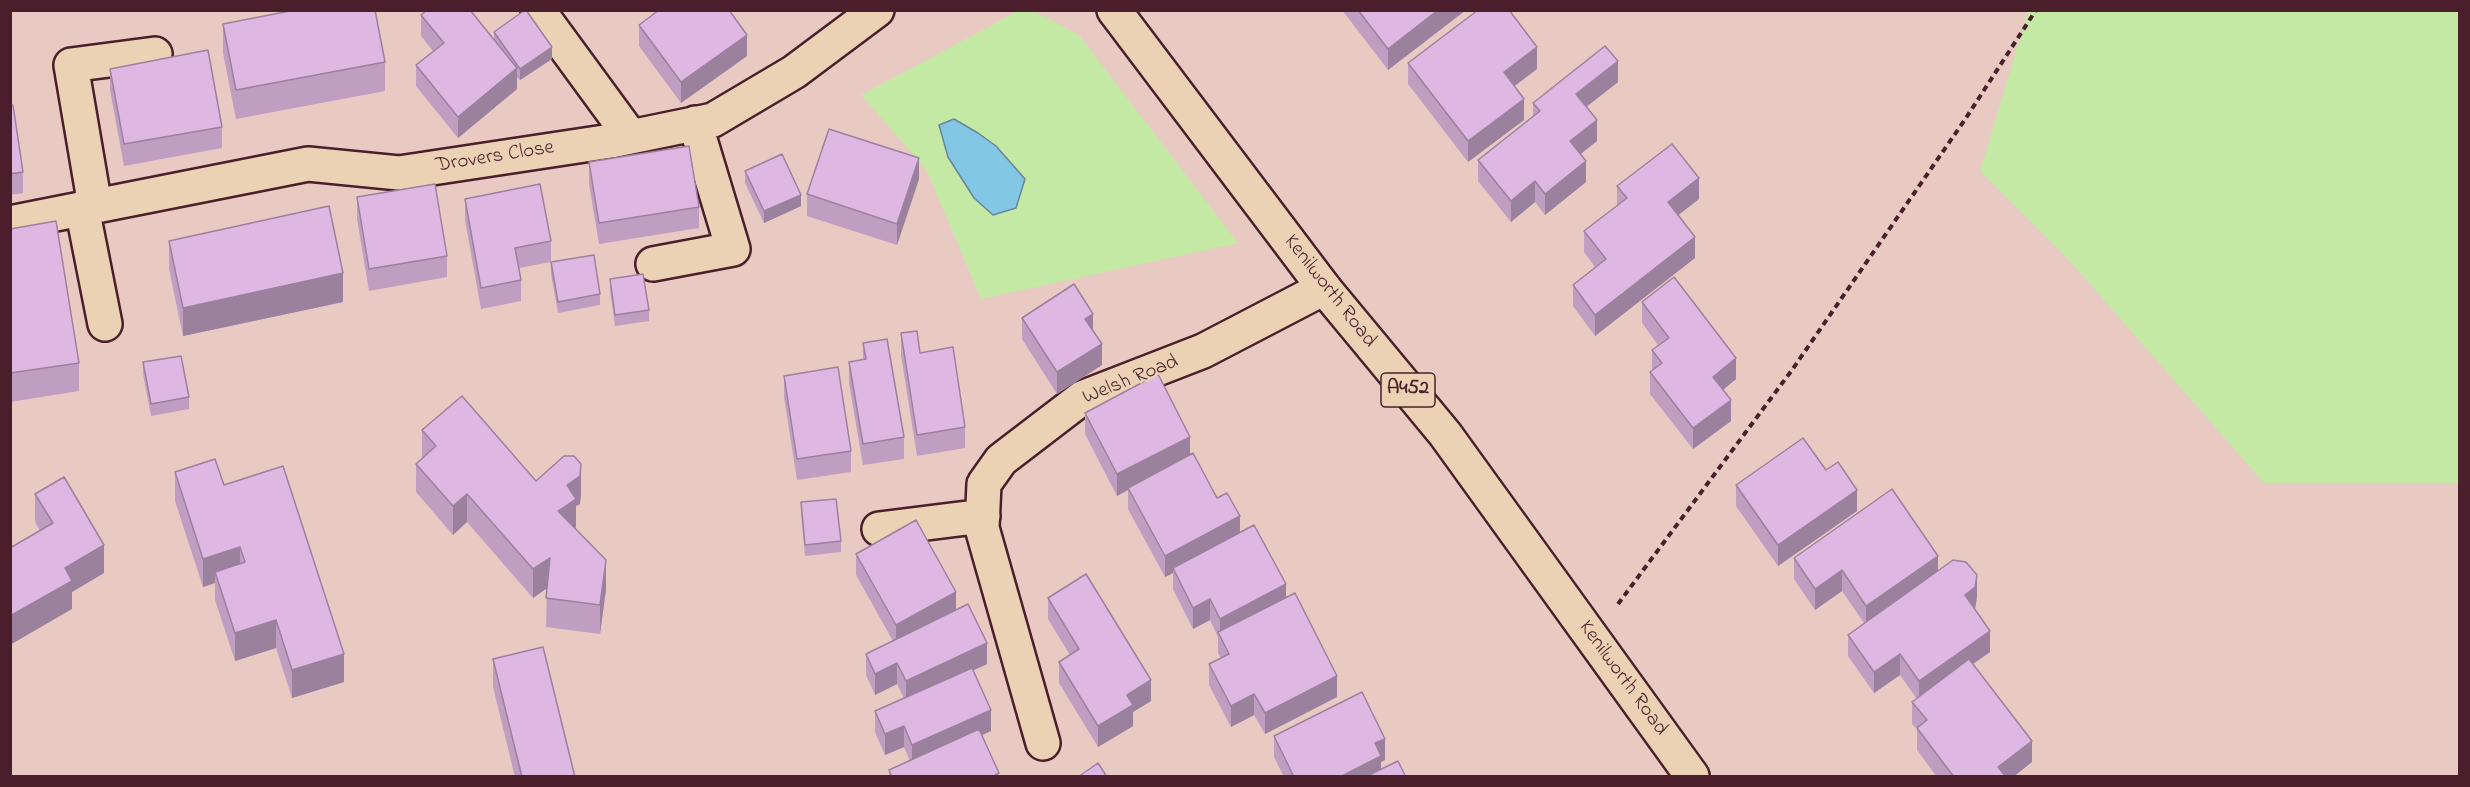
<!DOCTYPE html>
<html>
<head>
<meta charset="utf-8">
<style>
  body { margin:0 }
  #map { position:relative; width:2470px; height:787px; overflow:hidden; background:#e8cac2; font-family:"Indie Flower",sans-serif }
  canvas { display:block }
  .frame { position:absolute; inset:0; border:12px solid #4a1f2b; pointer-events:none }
</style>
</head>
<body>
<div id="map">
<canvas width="2470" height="787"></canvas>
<div class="frame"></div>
</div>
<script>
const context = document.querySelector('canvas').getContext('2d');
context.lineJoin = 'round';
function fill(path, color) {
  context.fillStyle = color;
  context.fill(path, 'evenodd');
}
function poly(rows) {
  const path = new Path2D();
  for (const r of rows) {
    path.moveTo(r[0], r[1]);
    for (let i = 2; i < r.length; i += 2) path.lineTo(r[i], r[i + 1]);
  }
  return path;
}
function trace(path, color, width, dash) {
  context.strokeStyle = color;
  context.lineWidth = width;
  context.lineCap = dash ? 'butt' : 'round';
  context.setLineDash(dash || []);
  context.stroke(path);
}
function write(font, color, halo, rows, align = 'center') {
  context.font = font + ' "Indie Flower",sans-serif';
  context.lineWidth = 5;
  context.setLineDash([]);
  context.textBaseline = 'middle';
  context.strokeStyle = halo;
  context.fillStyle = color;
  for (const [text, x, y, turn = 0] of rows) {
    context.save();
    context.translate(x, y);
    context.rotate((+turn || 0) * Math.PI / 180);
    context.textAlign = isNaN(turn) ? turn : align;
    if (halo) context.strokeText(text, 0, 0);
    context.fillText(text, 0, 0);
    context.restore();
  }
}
const green = poly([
  [1018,11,1034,11,1079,35,1238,243,981,299,926,169,861,95],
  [2028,11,2459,11,2459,483,2264,483,2068,259,1980,171]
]);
const water = poly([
  [954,119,978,133,996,146,1025,179,1016,208,993,215,974,198,948,157,939,125,954,119]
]);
const path = poly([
  [1618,604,1792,370,1964,121,2036,10]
]);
const minor = poly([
  [538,10,631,137],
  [95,206,71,65,155,54],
  [82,208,105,324],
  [10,223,308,164,399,173,611,141,713,120,794,72,877,10],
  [653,264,733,249,695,123],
  [879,529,983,516],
  [1043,743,982,528,984,484,1001,460,1082,398,1203,351,1324,288]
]);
const highway = poly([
  [1114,10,1324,288,1445,434,1692,776]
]);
const wall = poly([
  [1342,10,1466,10,1388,70],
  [421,15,494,39,494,32,552,59,520,80,517,77,517,89,458,138,416,86,416,65,433,51,421,36],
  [223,24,385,62,385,91,236,119,223,53],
  [639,25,747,56,681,103,639,46],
  [1408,63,1537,69,1514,86,1524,120,1468,162,1408,84],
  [110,69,222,127,222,148,124,166,110,90],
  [1618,82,1586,107,1597,141,1581,154,1586,182,1545,215,1535,202,1511,222,1478,181,1478,160,1533,116,1533,103],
  [10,105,23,172,23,193,10,195],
  [589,162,699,207,699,228,599,244,589,184],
  [745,171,801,206,764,223,745,183],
  [919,179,897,245,807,216,807,194],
  [1617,186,1699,199,1678,215,1695,258,1595,336,1573,306,1573,285,1595,267,1584,252,1584,231,1617,206],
  [357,197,447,256,447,277,369,291,357,219],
  [465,199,551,241,551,262,519,268,521,280,521,301,481,309,465,220],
  [10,229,79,363,79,391,10,402],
  [169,241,343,302,183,336,169,269],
  [551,262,600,294,600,305,558,313,551,274],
  [610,279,649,310,649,321,615,326,610,290],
  [1642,302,1736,379,1723,390,1731,421,1693,449,1650,394,1650,372,1652,371,1652,350,1658,345,1642,323],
  [1022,318,1102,365,1057,394,1022,339],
  [901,333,920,353,965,427,965,448,917,456,901,355],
  [863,343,904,437,904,459,863,465,849,383,849,362,863,360],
  [143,362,189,397,189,409,151,416,143,374],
  [784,376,851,451,851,472,797,480,784,397],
  [1085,413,1190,454,1240,533,1286,597,1337,697,1265,734,1254,715,1231,727,1209,685,1209,664,1221,658,1218,653,1218,637,1210,620,1193,629,1173,589,1173,573,1165,577,1128,509,1128,490,1117,496,1085,434],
  [422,430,536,481,581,493,580,504,576,506,576,527,575,528,606,589,600,634,546,627,547,588,533,598,467,522,453,535,416,492,416,464,422,459],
  [1826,470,1857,511,1778,566,1736,506,1736,485],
  [175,472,224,485,344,682,292,698,276,648,235,661,215,600,215,583,203,587,175,501],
  [35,494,104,573,72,592,72,609,40,531,35,522],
  [801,502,841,541,841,552,805,556,801,514],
  [856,554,956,610,987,664,973,670,991,731,982,735,999,777,889,777,889,770,910,761,904,747,885,755,875,732,875,711,904,698,897,684,875,695,866,675,866,654,893,641,856,575],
  [1794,558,1938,571,1977,597,1975,609,1990,652,1972,664,2032,762,2013,777,1937,777,1917,750,1917,729,1912,724,1912,702,1917,699,1900,675,1874,693,1848,656,1848,635,1864,623,1842,591,1815,610,1794,579],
  [1048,598,1151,701,1133,712,1133,726,1098,747,1059,683,1059,662,1070,655,1048,619],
  [493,659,575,777,515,777,493,687],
  [1274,736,1385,760,1381,762,1381,769,1406,777,1284,777,1274,757]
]);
const shadedWall = poly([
  [1438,10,1466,10,1388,70,1388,49],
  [747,35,747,56,681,103,681,82],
  [552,47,552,59,520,80,520,69],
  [1537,47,1537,69,1504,94,1504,72],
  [1618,61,1618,82,1576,115,1576,94],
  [517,68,517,89,458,138,458,117],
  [1524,99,1524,120,1468,162,1468,141],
  [1597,120,1597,141,1570,162,1570,141],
  [919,158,919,179,897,245,897,224],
  [1586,161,1586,182,1545,215,1545,194],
  [1699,178,1699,199,1668,223,1668,202],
  [1535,181,1535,202,1511,222,1511,201],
  [801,195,801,206,764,223,764,211],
  [1695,237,1695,258,1595,336,1595,315],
  [343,273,343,302,183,336,183,308],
  [1093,314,1093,335,1085,319],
  [1102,344,1102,365,1057,394,1057,372],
  [1736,358,1736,379,1713,398,1713,377],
  [1731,400,1731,421,1693,449,1693,428],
  [1190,437,1190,458,1128,488,1128,490,1117,496,1117,474],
  [581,464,581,493,580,504,576,506,576,527,558,540,558,511,567,485],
  [1857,490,1857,511,1778,566,1778,545],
  [467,494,467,522,453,535,453,506],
  [1240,516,1240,537,1173,568,1173,573,1165,577,1165,556],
  [104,545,104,573,72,592,72,609,10,645,10,616,65,568],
  [240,547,240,575,215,572,215,583,203,587,203,559],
  [1938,556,1938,577,1866,627,1866,606],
  [550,558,550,586,533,598,533,569],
  [606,560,606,589,600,634,600,605],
  [1842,570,1842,591,1815,610,1815,589],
  [1977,575,1977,597,1975,609,1965,595],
  [1286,584,1286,606,1220,636,1220,619],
  [956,592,956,613,896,646,896,625],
  [1210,599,1210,620,1193,629,1193,608],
  [276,620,276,648,235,661,235,633],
  [1990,631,1990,652,1919,702,1919,681],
  [987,643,987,664,906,702,906,681],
  [344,654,344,682,292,698,292,670],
  [1900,654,1900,675,1874,693,1874,672],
  [897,663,897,684,875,695,875,674],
  [1337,676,1337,697,1265,734,1265,713],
  [1151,680,1151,701,1133,712,1133,726,1098,747,1098,726,1127,695],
  [1254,694,1254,715,1231,727,1231,706],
  [991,710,991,731,912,766,912,745],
  [904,726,904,747,885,755,885,734],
  [1385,739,1385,760,1381,762,1381,777,1340,777,1375,743],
  [2032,741,2032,762,2013,777,1998,777,1998,767]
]);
const building = poly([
  [295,10,375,10,385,62,236,90,223,24,295,10],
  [427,10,470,10,517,68,458,117,416,65,444,43,421,15,427,10],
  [525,10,526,10,552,47,520,69,494,32,525,10],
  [659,10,729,10,747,35,681,82,639,25,659,10],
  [1358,10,1438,10,1388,49,1358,10],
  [1478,10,1509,10,1537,47,1504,72,1524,99,1468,141,1408,63,1478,10],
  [1605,46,1618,61,1576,94,1597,120,1570,141,1586,161,1545,194,1535,181,1511,201,1478,160,1540,111,1533,103,1605,46],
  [208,50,222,127,124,144,110,69,208,50],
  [10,105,13,105,23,172,10,174,10,105],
  [829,129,919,158,897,224,807,194,829,129],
  [1672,144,1699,178,1668,202,1695,237,1595,315,1573,285,1606,259,1584,231,1627,198,1617,186,1672,144],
  [689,146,699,207,599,223,589,162,689,146],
  [782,154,801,195,764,211,745,171,782,154],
  [435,184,447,256,369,269,357,197,435,184],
  [540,184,551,241,515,248,521,280,481,288,465,199,540,184],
  [329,206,343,273,183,308,169,241,329,206],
  [56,221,79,363,10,373,10,229,56,221],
  [594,255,600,294,558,302,551,262,594,255],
  [643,274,649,310,615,315,610,279,643,274],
  [1674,277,1736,358,1713,377,1731,400,1693,428,1650,372,1662,363,1652,350,1669,338,1642,302,1674,277],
  [1074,284,1093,314,1085,319,1102,344,1057,372,1022,318,1074,284],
  [917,331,920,353,953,347,965,427,917,435,901,333,917,331],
  [887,339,904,437,863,444,849,362,866,359,863,343,887,339],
  [181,356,189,397,151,404,143,362,181,356],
  [838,367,851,451,797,459,784,376,838,367],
  [1158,374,1190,437,1117,474,1085,413,1158,374],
  [462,396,536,481,564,456,574,456,581,464,580,476,567,485,576,499,558,511,606,560,600,605,546,598,550,558,533,569,467,494,453,506,416,464,436,446,422,430,462,396],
  [1803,438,1826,470,1838,462,1857,490,1778,545,1736,485,1803,438],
  [1193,453,1217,498,1227,493,1240,516,1165,556,1128,488,1193,453],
  [215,459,224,485,283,466,344,654,292,670,276,620,235,633,215,572,245,562,240,547,203,559,175,472,215,459],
  [64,477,104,545,65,568,72,581,10,616,10,548,53,523,35,494,64,477],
  [1892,489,1938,556,1866,606,1842,570,1815,589,1794,558,1892,489],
  [836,499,841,541,805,545,801,502,836,499],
  [916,520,956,592,896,625,856,554,916,520],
  [1254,525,1286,584,1220,619,1210,599,1193,608,1173,568,1254,525],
  [1953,560,1966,562,1977,575,1975,587,1965,595,1990,631,1919,681,1900,654,1874,672,1848,635,1953,560],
  [1086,574,1151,680,1127,695,1133,705,1098,726,1059,662,1079,649,1048,598,1086,574],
  [1295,593,1337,676,1265,713,1254,694,1231,706,1209,664,1229,654,1218,632,1295,593],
  [968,604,987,643,906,681,897,663,875,674,866,654,968,604],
  [543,647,575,777,522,777,493,659,543,647],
  [1969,659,2032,741,1998,767,2006,777,1954,777,1917,728,1927,720,1912,702,1969,659],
  [972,668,991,710,912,745,904,726,885,734,875,711,972,668],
  [1362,692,1385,739,1375,743,1381,756,1340,777,1294,777,1274,736,1362,692],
  [979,729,999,773,992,777,892,777,889,770,979,729],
  [1398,761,1406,777,1365,777,1398,761],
  [1098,763,1107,777,1078,777,1098,763]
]);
const shields = [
  [1408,390,54]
];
const shieldNames = [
  ["A452",1408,390]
];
const streetNames = [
  ["Drovers Close",495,158,-9],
  ["Kenilworth Road",1329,292,52],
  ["Welsh Road",1131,381,-22],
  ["Kenilworth Road",1622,679,54]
];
fill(green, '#c4e9a4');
fill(water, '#82c7e3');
trace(water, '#6c8499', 1.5);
trace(minor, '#4a1f2b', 38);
trace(highway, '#4a1f2b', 38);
trace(path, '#4a1f2b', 4, [6, 4.5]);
trace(minor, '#ecd2b4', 33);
trace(highway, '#ecd2b4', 33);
fill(wall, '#bf9ec2');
fill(shadedWall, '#9b819e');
fill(building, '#deb8e2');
trace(building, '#9b819e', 1.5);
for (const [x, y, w] of shields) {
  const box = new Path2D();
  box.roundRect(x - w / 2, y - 17, w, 34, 4.5);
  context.fillStyle = '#ecd2b4';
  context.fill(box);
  trace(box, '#4a1f2b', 1.5);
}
write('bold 20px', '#4a1f2b', null, shieldNames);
write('21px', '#4a1f2b', '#ecd2b4', streetNames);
</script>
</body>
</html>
